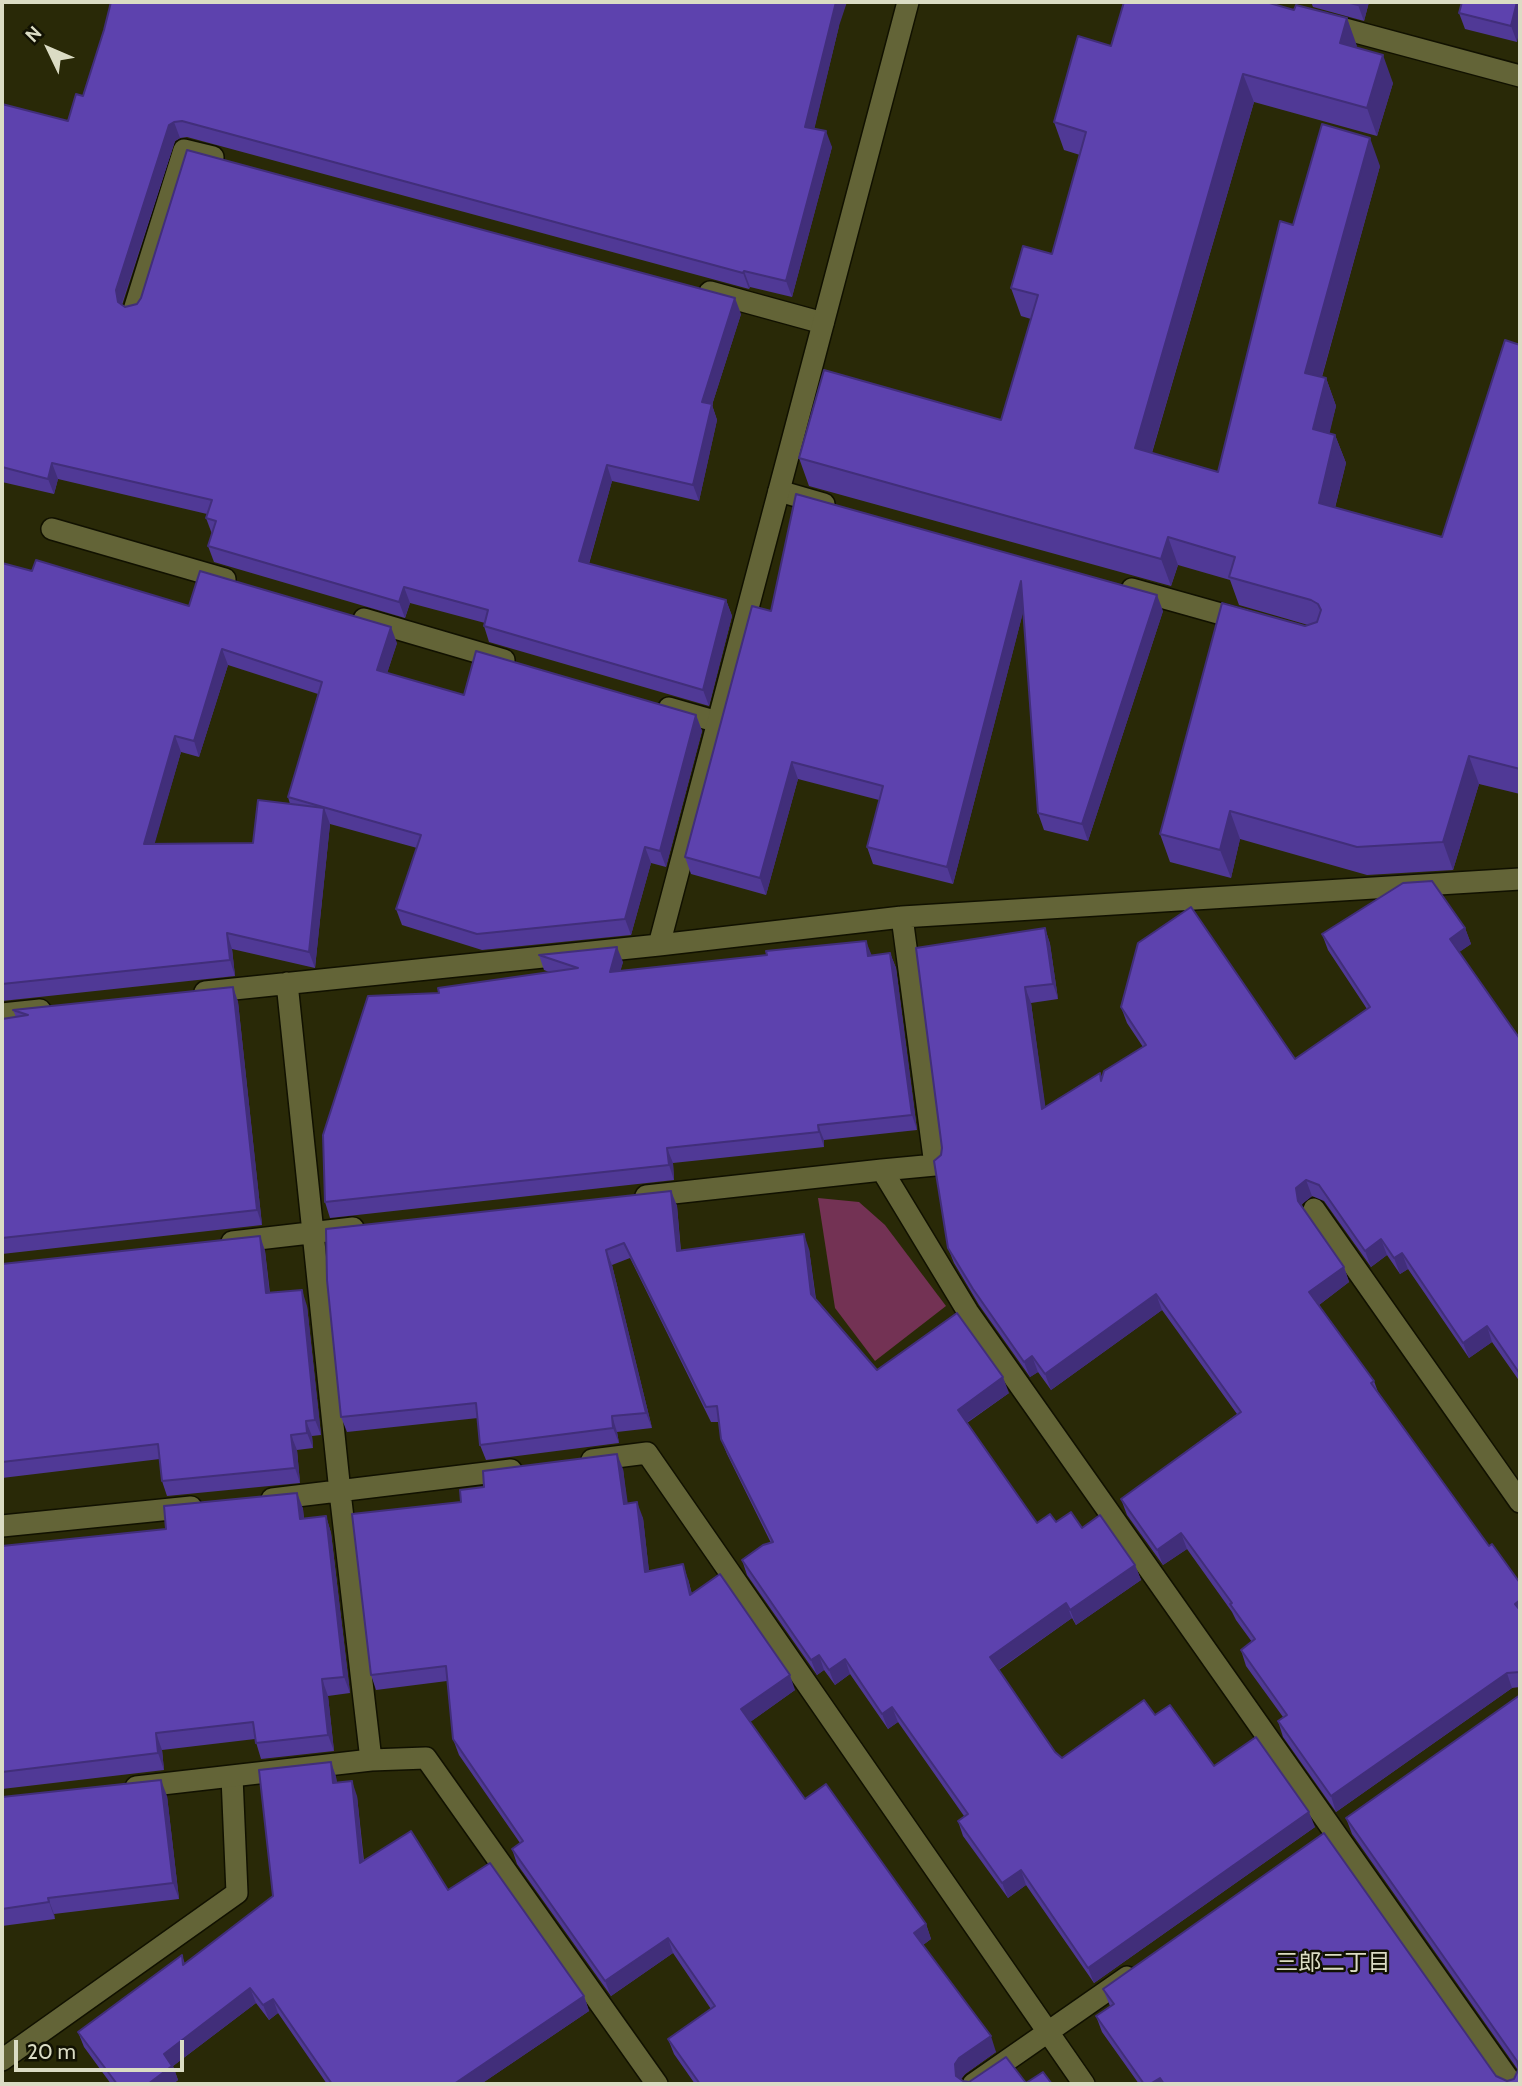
<!DOCTYPE html>
<html>
<head>
<meta charset="utf-8">
<style>
  body { margin:0 }
  #map { position:relative; width:1522px; height:2086px; overflow:hidden; background:#292907; font-family:Cabin,sans-serif }
  canvas { display:block }
  .frame { position:absolute; inset:0; border:4px solid #dbdcc4; pointer-events:none }
  .north { position:absolute; left:14px; top:14px; width:70px; height:70px; -webkit-text-stroke:5px #111102; paint-order:stroke; rotate:314deg; font-size:19px; font-weight:700; line-height:28px; text-align:center; color:#dbdcc4 }
  .north::after { content:''; display:block; margin:auto; width:24px; height:32px; background:#dbdcc4; clip-path:polygon(50% 0,100% 100%,50% 72%,0 100%) }
  .scale { position:absolute; left:14px; top:2040px; width:170px; height:32px; box-sizing:border-box; border:4px solid #dbdcc4; border-top:0; padding-left:9px; font-size:21px; line-height:24px; white-space:nowrap; color:#dbdcc4; -webkit-text-stroke:5px #111102; paint-order:stroke }
</style>
</head>
<body>
<div id="map">
<canvas width="1522" height="2086"></canvas>
<div class="frame"></div>
<div class="north">N</div>
<div class="scale">20 m</div>
</div>
<script>
const context = document.querySelector('canvas').getContext('2d');
context.lineJoin = 'round';
function fill(path, color) {
  context.fillStyle = color;
  context.fill(path, 'evenodd');
}
function poly(rows) {
  const path = new Path2D();
  for (const r of rows) {
    path.moveTo(r[0], r[1]);
    for (let i = 2; i < r.length; i += 2) path.lineTo(r[i], r[i + 1]);
  }
  return path;
}
function trace(path, color, width, dash) {
  context.strokeStyle = color;
  context.lineWidth = width;
  context.lineCap = dash ? 'butt' : 'round';
  context.setLineDash(dash || []);
  context.stroke(path);
}
function write(font, color, halo, rows, align = 'center') {
  context.font = font + ' Cabin,"Noto Sans JP",sans-serif';
  context.lineWidth = 5;
  context.setLineDash([]);
  context.textBaseline = 'middle';
  context.strokeStyle = halo;
  context.fillStyle = color;
  for (const [text, x, y, turn = 0] of rows) {
    context.save();
    context.translate(x, y);
    context.rotate((+turn || 0) * Math.PI / 180);
    context.textAlign = isNaN(turn) ? turn : align;
    if (halo) context.strokeText(text, 0, 0);
    context.fillText(text, 0, 0);
    context.restore();
  }
}
const green = poly([
  [818,1198,859,1202,885,1225,946,1306,875,1361,835,1308]
]);
const lane = poly([
  [710,292,823,323],
  [134,310,184,150,213,157],
  [779,491,824,504],
  [52,529,225,579],
  [1132,589,1246,621],
  [364,619,504,660],
  [669,708,718,722],
  [2,2060,237,1893,232,1777]
]);
const street = poly([
  [1326,24,1520,76],
  [659,945,908,2],
  [287,983,340,1492,371,1760],
  [205,992,659,945,902,917,1520,879],
  [2,1014,40,1010],
  [882,1170,935,1165,902,917],
  [646,1196,882,1170,968,1312,1512,2084],
  [1314,1209,1520,1502],
  [232,1242,353,1228],
  [592,1460,647,1453,1084,2084],
  [272,1499,511,1470],
  [2,1526,191,1507],
  [136,1787,371,1760,426,1758,657,2084],
  [973,2084,1127,1977]
]);
const wall = poly([
  [1311,2,1369,2,1364,21,1313,7],
  [1520,2,1517,42,1465,29,1459,13],
  [1294,10,1347,18,1356,47,1393,83,1377,136,1254,102,1152,453,1218,472,1293,225,1380,166,1322,377,1326,378,1336,406,1329,433,1335,435,1346,463,1335,508,1442,537,1520,345,1520,794,1479,784,1453,870,1367,875,1240,839,1231,878,1170,862,1160,834,1305,626,1308,625,1239,605,1230,580,1178,565,1171,586,809,486,799,458,1001,420,1031,319,1021,316,1011,288,1052,254,1080,155,1064,150,1054,122,1111,46],
  [839,26,814,129,832,147,792,297,750,287,749,289,187,137,180,138,175,141,122,305,125,307,741,314,712,405,717,420,699,501,612,481,589,564,726,600,732,616,709,706,489,642,484,626,485,623,410,603,405,618,214,562,208,546,212,534,206,518,207,514,58,479,54,494,2,482,2,104,68,121,83,96,104,30],
  [2,563,32,571,189,606,397,643,387,673,464,695,696,715,702,731,666,867,651,863,631,935,482,950,402,925,396,909,417,848,330,824,315,968,232,949,235,976,2,1001],
  [228,665,318,694,288,797,290,804,253,843,154,844,181,752,199,757],
  [771,611,1163,611,1088,841,1044,830,1038,813,1023,612,953,884,873,864,867,847,879,800,798,779,766,895,691,874,685,857],
  [1045,928,1050,944,1058,999,1031,1003,1045,1107,1100,1073,1102,1078,1143,1047,1127,1023,1121,1007,1295,1059,1367,1009,1328,950,1322,934,1465,928,1471,944,1459,952,1520,1039,1520,1382,1492,1342,1469,1358,1408,1269,1400,1274,1387,1255,1371,1267,1324,1201,1312,1196,1302,1204,1302,1208,1344,1267,1349,1282,1319,1305,1374,1381,1378,1392,1489,1546,1520,1583,1520,1687,1512,1688,1336,1812,1283,1737,1278,1721,1283,1717,1246,1666,1241,1650,1252,1642,1236,1620,1232,1612,1187,1549,1163,1565,1127,1515,1121,1499,1237,1414,1162,1310,1051,1390,1038,1372,1030,1377,979,1305,954,1263,948,1248,941,1155],
  [890,953,896,968,917,1130,824,1140,824,1147,673,1163,674,1180,330,1218,325,1202,549,972,544,970,539,955,623,962,620,971,872,956],
  [233,987,238,1002,262,1225,2,1254,2,1019,16,1017,13,1010],
  [671,1191,677,1206,681,1251,809,1249,816,1299,877,1370,1009,1393,967,1423,1037,1523,1056,1522,1082,1528,1135,1565,1141,1580,1076,1625,1072,1618,999,1670,1055,1752,1062,1758,1155,1715,1214,1766,1315,1827,1094,1983,1026,1885,1008,1898,963,1836,958,1821,964,1816,898,1722,888,1729,850,1674,835,1685,824,1670,817,1675,747,1575,742,1560,771,1543,727,1454,721,1439,719,1422,711,1422,630,1258,612,1265,652,1428,617,1432,619,1443,486,1460,480,1445,478,1418,347,1432,341,1417],
  [260,1236,265,1251,270,1293,307,1306,321,1435,312,1436,313,1448,297,1450,300,1483,167,1496,162,1481,160,1459,2,1478,2,1264],
  [623,1469,627,1503,643,1518,649,1572,688,1579,692,1594,795,1690,750,1722,805,1799,926,1924,931,1939,923,1945,996,2052,965,2074,961,2079,963,2081,1052,2084,695,2084,674,2054,668,2039,711,2009,673,1953,611,1996,517,1864,512,1849,520,1843,459,1755,453,1739,447,1681,376,1690,371,1675,461,1502,484,1487],
  [297,1493,303,1509,304,1519,326,1516,331,1533,350,1693,328,1696,334,1751,261,1759,255,1739,162,1750,164,1770,2,1789,2,1546,166,1529],
  [1520,1695,1520,2084,1139,2084,1102,2032,1096,2016,1110,2006,1103,1989,1496,2076,1507,2081,1514,2079,1518,2070,1352,1834,1346,1818],
  [331,1762,336,1777,337,1783,357,1796,364,1861,448,1890,584,1996,589,2011,481,2084,327,2084,278,2013,269,2020,256,2003,173,2066,178,2080,173,2084,111,2084,84,2047,78,2032,182,1955,185,1964,273,1896],
  [167,1796,179,1899,54,1914,55,1919,2,1926,2,1797]
]);
const shadedWall = poly([
  [836,2,847,2,839,26,811,143,805,127],
  [1359,2,1369,2,1364,21,1358,5],
  [1517,2,1520,2,1520,29,1517,42,1511,26],
  [1347,18,1357,46,1350,71,1340,43],
  [1383,55,1393,83,1377,136,1367,108],
  [1243,74,1254,102,1145,476,1135,448],
  [174,122,180,138,175,141,121,306,118,302,116,290,169,125],
  [826,131,832,147,792,297,786,281],
  [1370,138,1380,166,1315,401,1305,373],
  [744,271,750,287,749,289,743,273],
  [735,298,741,314,712,405,717,420,699,501,693,485,702,402],
  [1326,378,1336,406,1324,457,1313,429],
  [1335,435,1346,463,1329,531,1319,503],
  [52,463,58,479,54,494,48,479],
  [607,465,612,481,585,577,579,561],
  [1168,537,1178,565,1171,586,1161,559],
  [1021,581,1027,597,953,884,947,867],
  [404,587,410,603,405,618,399,602],
  [1157,595,1163,611,1088,841,1082,824],
  [726,600,732,616,709,706,703,690],
  [391,627,397,643,383,686,377,670],
  [222,649,228,665,199,757,194,741],
  [696,715,702,731,666,867,660,851],
  [175,736,181,752,150,860,144,844],
  [1469,756,1479,784,1453,870,1443,842],
  [792,762,798,779,766,895,760,878],
  [324,808,330,824,315,968,309,952],
  [1230,811,1240,839,1231,878,1220,850],
  [645,847,651,863,631,935,625,919],
  [1045,928,1050,944,1058,999,1053,984],
  [1465,928,1471,944,1455,955,1450,939],
  [227,933,232,949,235,976,230,960],
  [866,941,872,956,868,956],
  [617,947,623,962,616,987,610,972],
  [890,953,896,968,917,1130,912,1115],
  [233,987,238,1002,262,1225,257,1210],
  [1025,987,1031,1003,1048,1125,1042,1109],
  [818,1125,824,1140,824,1147,819,1132],
  [667,1148,673,1163,674,1180,669,1165],
  [1306,1180,1312,1196,1302,1204,1303,1217,1298,1201,1296,1188],
  [671,1191,677,1206,682,1267,677,1251],
  [804,1234,809,1249,817,1310,811,1294],
  [260,1236,265,1251,271,1308,266,1293],
  [1381,1239,1387,1255,1371,1267,1365,1251],
  [606,1250,612,1265,652,1428,646,1413],
  [1402,1253,1408,1269,1400,1274,1394,1258],
  [1344,1267,1349,1282,1315,1308,1309,1292],
  [302,1290,307,1306,321,1435,315,1420],
  [1156,1294,1162,1310,1051,1390,1045,1374],
  [1487,1326,1492,1342,1469,1358,1463,1343],
  [1032,1356,1038,1372,1030,1377,1024,1362],
  [1003,1377,1009,1393,963,1425,958,1410],
  [612,1416,617,1432,619,1443,613,1428],
  [306,1421,312,1436,313,1448,307,1433],
  [291,1435,297,1450,300,1483,295,1468],
  [617,1454,623,1469,630,1519,624,1504],
  [297,1493,303,1509,305,1536,300,1519],
  [637,1502,643,1518,651,1588,645,1572],
  [326,1516,331,1533,350,1693,344,1677],
  [1181,1533,1187,1549,1163,1565,1157,1550],
  [683,1564,688,1579,696,1611,690,1595],
  [1135,1565,1141,1580,1076,1625,1070,1610],
  [1520,1600,1520,1617,1515,1604],
  [1066,1603,1072,1618,995,1672,990,1657],
  [819,1655,824,1670,817,1675,811,1660],
  [845,1659,850,1674,835,1685,829,1670],
  [1507,1673,1512,1688,1336,1812,1331,1796],
  [790,1675,795,1690,746,1725,741,1709],
  [322,1679,328,1696,334,1751,328,1735],
  [892,1707,898,1722,888,1729,882,1714],
  [156,1733,162,1750,164,1770,158,1753],
  [331,1762,336,1777,338,1798,333,1783],
  [161,1780,167,1796,179,1899,173,1883],
  [352,1781,357,1796,365,1878,360,1863],
  [1309,1812,1315,1827,1094,1983,1088,1968],
  [1021,1870,1026,1885,1008,1898,1002,1883],
  [48,1898,54,1914,55,1919,49,1902],
  [926,1924,931,1939,919,1948,914,1933],
  [668,1938,673,1953,611,1996,605,1981],
  [250,1988,256,2003,173,2066,178,2080,173,2084,148,2084,164,2054],
  [584,1996,589,2011,481,2084,454,2084],
  [273,1999,278,2013,269,2020,263,2005],
  [991,2036,996,2052,965,2074,961,2079,956,2076,955,2064,959,2058],
  [1160,2078,1162,2084,1150,2084]
]);
const building = poly([
  [111,2,836,2,805,127,826,131,786,281,744,271,743,273,182,121,174,122,169,125,116,290,118,302,125,307,137,304,141,298,187,150,735,298,702,402,712,404,693,485,607,465,579,561,726,600,703,690,484,626,488,610,404,587,399,602,208,546,216,521,206,518,212,500,52,463,48,479,2,467,2,104,68,121,76,94,83,96,104,30,111,2],
  [1124,2,1266,2,1294,10,1296,5,1347,18,1340,43,1383,55,1367,108,1243,74,1135,448,1218,472,1280,221,1293,225,1322,124,1370,138,1305,373,1326,378,1313,429,1335,435,1319,503,1442,537,1505,340,1520,345,1520,769,1469,756,1443,842,1357,847,1230,811,1220,850,1160,834,1222,603,1305,626,1317,622,1321,610,1318,604,1311,600,1229,577,1235,557,1168,537,1161,559,799,458,824,370,1001,420,1038,295,1011,288,1023,246,1052,254,1086,132,1054,122,1072,57,1078,36,1111,46,1124,2],
  [1346,2,1359,2,1358,5,1346,2],
  [1462,2,1517,2,1511,26,1459,13,1462,2],
  [796,494,1157,595,1082,824,1038,813,1021,581,947,867,867,847,883,786,792,762,760,878,685,857,752,606,771,611,796,494],
  [36,560,189,606,200,571,391,627,377,670,464,695,476,651,696,715,660,851,645,847,625,919,477,934,396,909,421,835,288,797,322,682,222,649,194,741,175,736,144,844,253,843,258,800,324,808,309,952,227,933,230,960,2,984,2,563,32,571,36,560],
  [1432,881,1465,928,1450,939,1520,1039,1520,1374,1487,1326,1463,1343,1402,1253,1394,1258,1381,1239,1365,1251,1319,1185,1306,1180,1296,1188,1298,1201,1344,1267,1309,1292,1374,1381,1371,1383,1489,1546,1492,1544,1520,1583,1520,1600,1515,1604,1520,1610,1520,1672,1507,1673,1331,1796,1278,1721,1287,1715,1241,1650,1255,1639,1230,1604,1232,1603,1181,1533,1157,1550,1121,1499,1241,1412,1156,1294,1045,1374,1032,1356,1024,1362,973,1289,948,1248,934,1161,941,1155,942,1148,916,948,1045,928,1053,984,1025,987,1042,1109,1100,1073,1101,1081,1104,1071,1146,1045,1121,1007,1138,943,1191,907,1295,1059,1370,1007,1322,934,1403,883,1432,881],
  [866,941,868,956,890,953,912,1115,818,1125,819,1132,667,1148,669,1165,325,1202,323,1135,368,996,439,993,438,988,578,968,539,955,617,947,610,972,767,955,766,951,866,941],
  [233,987,257,1210,2,1238,2,1019,28,1015,13,1010,233,987],
  [671,1191,677,1251,804,1234,811,1294,877,1370,957,1313,1003,1377,958,1410,1037,1523,1050,1514,1056,1522,1071,1512,1082,1528,1100,1515,1135,1565,1070,1610,1066,1603,990,1657,1055,1752,1062,1758,1144,1700,1155,1715,1170,1705,1214,1766,1256,1737,1309,1812,1088,1968,1021,1870,1002,1883,958,1821,968,1814,892,1707,882,1714,845,1659,829,1670,819,1655,811,1660,742,1560,763,1545,773,1542,721,1439,717,1406,706,1407,624,1243,606,1250,646,1413,612,1416,613,1428,480,1445,476,1403,341,1417,327,1280,326,1229,671,1191],
  [260,1236,266,1293,302,1290,315,1420,306,1421,307,1433,291,1435,295,1468,162,1481,158,1444,2,1462,2,1264,260,1236],
  [617,1454,624,1504,637,1502,645,1572,683,1564,690,1595,720,1574,790,1675,741,1709,805,1799,826,1784,926,1924,914,1933,991,2036,959,2058,955,2064,956,2076,963,2081,969,2082,1006,2057,1026,2083,1043,2072,1052,2084,700,2084,668,2039,715,2006,668,1938,605,1981,512,1849,523,1841,453,1739,446,1666,371,1675,352,1514,461,1502,460,1490,484,1487,483,1471,617,1454],
  [297,1493,300,1519,326,1516,344,1677,322,1679,328,1735,256,1743,253,1722,156,1733,158,1753,2,1772,2,1546,166,1529,164,1506,297,1493],
  [1520,1695,1520,2084,1164,2084,1160,2078,1150,2084,1144,2084,1096,2016,1114,2004,1103,1989,1324,1833,1496,2076,1507,2081,1514,2079,1519,2068,1517,2061,1346,1818,1520,1695],
  [331,1762,333,1783,352,1781,360,1863,411,1831,448,1890,490,1863,584,1996,454,2084,332,2084,273,1999,263,2005,250,1988,164,2054,172,2066,148,2084,117,2084,78,2032,182,1955,183,1965,273,1896,259,1770,331,1762],
  [161,1780,173,1883,48,1898,49,1902,2,1909,2,1797,161,1780]
]);
const neighbourhoodNames = [
  ["三郎二丁目",1333,1963]
];
fill(green, '#733254');
trace(lane, '#110', 24);
trace(street, '#110', 24);
trace(lane, '#636437', 21);
trace(street, '#636437', 21);
fill(wall, '#503996');
fill(shadedWall, '#412e7a');
fill(building, '#5d42ae');
trace(building, '#412e7a', 2);
write('23px', '#dbdcc4', '#111102', neighbourhoodNames);
</script>
</body>
</html>
